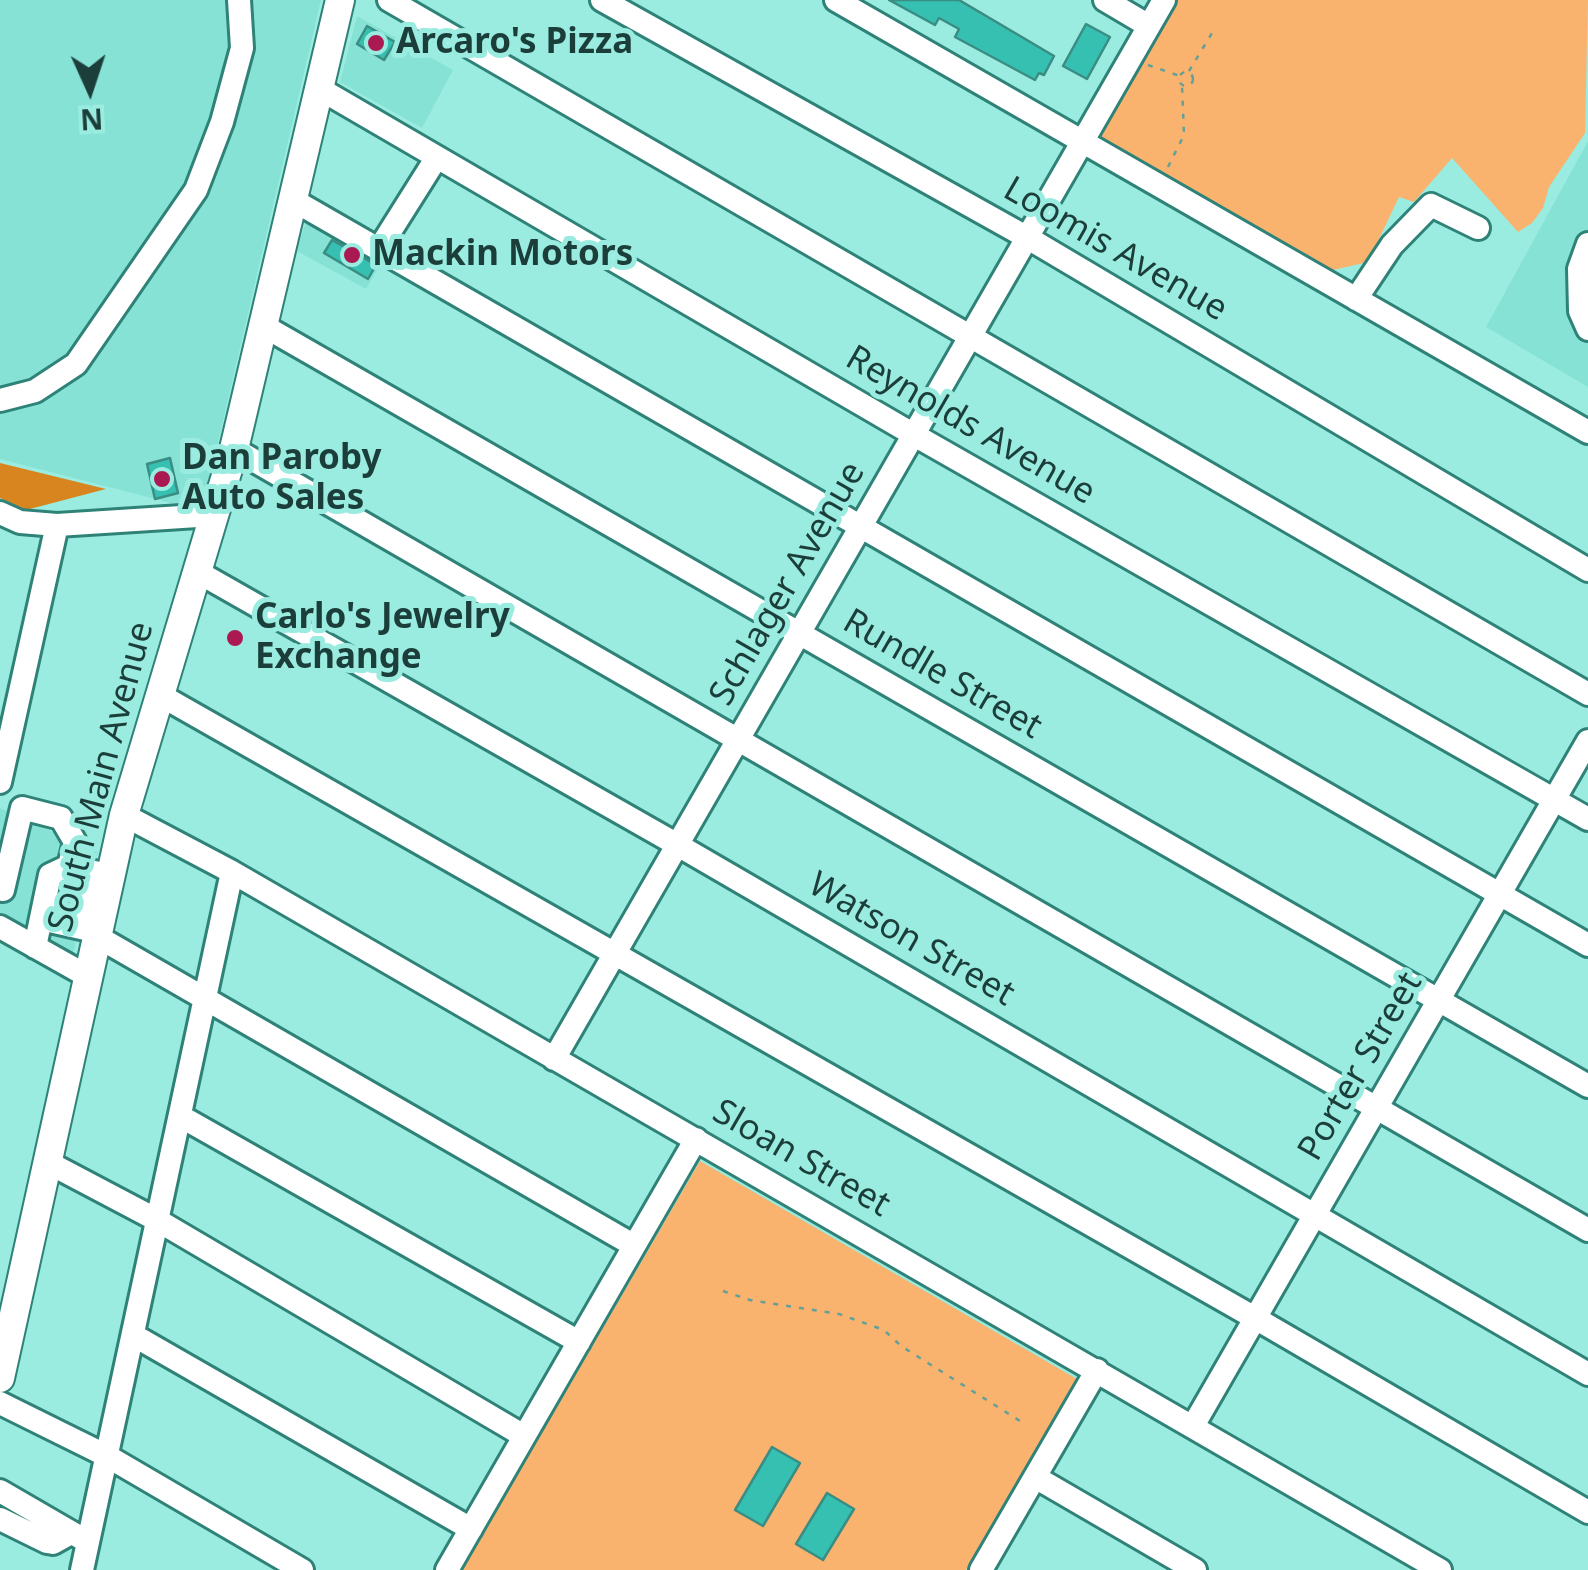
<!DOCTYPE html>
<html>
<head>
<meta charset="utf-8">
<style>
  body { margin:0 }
  #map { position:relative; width:1588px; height:1570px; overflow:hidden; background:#9bece0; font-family:"Noto Sans",sans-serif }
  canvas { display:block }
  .north { position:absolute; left:40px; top:40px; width:100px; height:100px; -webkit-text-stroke:8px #9bece0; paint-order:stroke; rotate:177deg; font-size:28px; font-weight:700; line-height:40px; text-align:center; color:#1c3e3a }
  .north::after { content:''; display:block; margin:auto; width:35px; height:45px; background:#1c3e3a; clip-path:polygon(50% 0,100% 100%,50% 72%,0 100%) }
</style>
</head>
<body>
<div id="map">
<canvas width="1588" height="1570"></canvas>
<div class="north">N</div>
</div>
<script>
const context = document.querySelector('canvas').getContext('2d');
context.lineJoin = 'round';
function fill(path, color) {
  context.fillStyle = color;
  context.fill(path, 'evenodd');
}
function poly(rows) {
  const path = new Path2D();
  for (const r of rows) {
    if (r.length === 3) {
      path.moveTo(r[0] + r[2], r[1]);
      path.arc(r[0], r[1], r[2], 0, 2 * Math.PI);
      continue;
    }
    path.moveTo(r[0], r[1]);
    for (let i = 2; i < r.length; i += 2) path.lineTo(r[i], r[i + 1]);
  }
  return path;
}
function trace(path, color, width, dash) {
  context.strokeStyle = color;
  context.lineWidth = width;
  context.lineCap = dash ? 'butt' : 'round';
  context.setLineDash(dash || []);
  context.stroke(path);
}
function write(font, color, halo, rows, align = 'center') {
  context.font = font + ' "Noto Sans",sans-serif';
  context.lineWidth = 10;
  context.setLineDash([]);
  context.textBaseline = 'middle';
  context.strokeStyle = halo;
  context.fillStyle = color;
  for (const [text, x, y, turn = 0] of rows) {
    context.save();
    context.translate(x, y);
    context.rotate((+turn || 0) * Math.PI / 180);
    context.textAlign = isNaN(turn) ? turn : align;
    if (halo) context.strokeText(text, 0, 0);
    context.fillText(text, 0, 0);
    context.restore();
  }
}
const built = poly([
  [0,0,321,0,202,511,0,459],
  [357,16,453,70,422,128,340,82],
  [1588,141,1588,387,1486,327],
  [308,214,382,261,366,289,297,251],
  [0,808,97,852,73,954,0,913]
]);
const green = poly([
  [1178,0,1588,0,1585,133,1549,187,1543,208,1532,223,1518,232,1452,158,1414,202,1399,197,1368,262,1333,270,1245,230,1097,142],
  [700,1161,1077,1379,966,1570,462,1570]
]);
const forest = poly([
  [0,463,106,489,26,510,0,498]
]);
const building = poly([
  [889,0,959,0,1054,56,1044,75,1039,73,1035,80,955,37,959,29,939,18,935,25,889,0],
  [1086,24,1110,37,1087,79,1063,66,1086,24],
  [367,26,395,42,384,60,357,44,367,26],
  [332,240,376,265,368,279,324,253,332,240],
  [170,458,178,493,155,499,147,464,170,458],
  [772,1447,800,1463,763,1526,735,1510,772,1447],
  [827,1493,854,1509,823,1560,796,1544,827,1493]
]);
const minorTunnel = poly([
  [65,910,71,887]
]);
const path = poly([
  [1148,65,1180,76],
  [1189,71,1212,33],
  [1186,79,7],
  [1168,167,1184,135,1182,85],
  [723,1291,750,1300,839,1314,884,1330,901,1346,1020,1421]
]);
const minor = poly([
  [389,0,1588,694],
  [602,0,1028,238,1588,570],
  [836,0,1588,432],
  [1105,0,1149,26],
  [320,89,916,436,1588,819],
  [293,200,1588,945],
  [1588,244,1579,269,1580,311,1588,329],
  [379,249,437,157],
  [1356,299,1392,245,1431,205,1478,228],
  [262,325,1588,1086],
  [0,400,35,391,76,364,196,190,222,122,242,48,239,0],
  [234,449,1588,1230],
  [0,513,20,522,57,525,213,515],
  [196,571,676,844,1588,1374],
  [160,695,1255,1318,1588,1512],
  [0,782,57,525],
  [124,815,232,872,1440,1570],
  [3,890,22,808,61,818,75,842,69,866,111,876],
  [41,919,99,932],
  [0,927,89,977],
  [82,928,94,872],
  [98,937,633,1245],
  [35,947,50,875,69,866],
  [554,1059,1164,0],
  [180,1116,579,1342],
  [47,1162,157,1220,524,1436],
  [133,1335,471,1529],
  [0,1403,107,1456,302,1570],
  [1193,1426,1588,741],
  [1035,1477,1195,1570],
  [0,1491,88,1542],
  [0,1519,47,1542,53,1543,71,1533],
  [82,1570,232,872],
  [447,1570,696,1139],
  [981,1570,1097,1370]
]);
const major = poly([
  [0,1378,124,815,234,449,340,0]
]);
const markers = [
  [376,43,10,"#aa1952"],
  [352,255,10,"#aa1952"],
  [162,479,10,"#aa1952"],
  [235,638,10,"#aa1952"]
];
const poiNames = [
  ["Arcaro's Pizza",396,43],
  ["Mackin Motors",372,255],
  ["Dan Paroby",182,459],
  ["Auto Sales",182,499],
  ["Carlo's Jewelry",255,618],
  ["Exchange",255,658]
];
const streetNames = [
  ["Loomis Avenue",1115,250,30],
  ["Reynolds Avenue",970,426,30],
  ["Schlager Avenue",788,584,-60],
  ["Rundle Street",942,675,30],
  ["South Main Avenue",102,777,-75],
  ["Watson Street",911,940,30],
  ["Porter Street",1361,1067,-60],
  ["Sloan Street",801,1159,30]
];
fill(built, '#86e2d5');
fill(green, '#f9b36e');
fill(forest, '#d88520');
fill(building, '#35c0b1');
trace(building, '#3b8c82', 2.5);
trace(minorTunnel, '#82c9bf', 22, [22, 11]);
trace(minor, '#2f8278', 28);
trace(major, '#2f8278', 32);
trace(path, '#64a097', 2.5, [5, 8]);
trace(minor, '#fff', 22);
trace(major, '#fff', 28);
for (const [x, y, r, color] of markers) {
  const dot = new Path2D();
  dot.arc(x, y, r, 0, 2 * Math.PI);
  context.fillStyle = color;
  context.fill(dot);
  trace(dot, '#9bece0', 4);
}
write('bold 35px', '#1c3e3a', '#9bece0', poiNames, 'left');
write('35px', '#1c3e3a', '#9bece0', streetNames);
</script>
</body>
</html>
